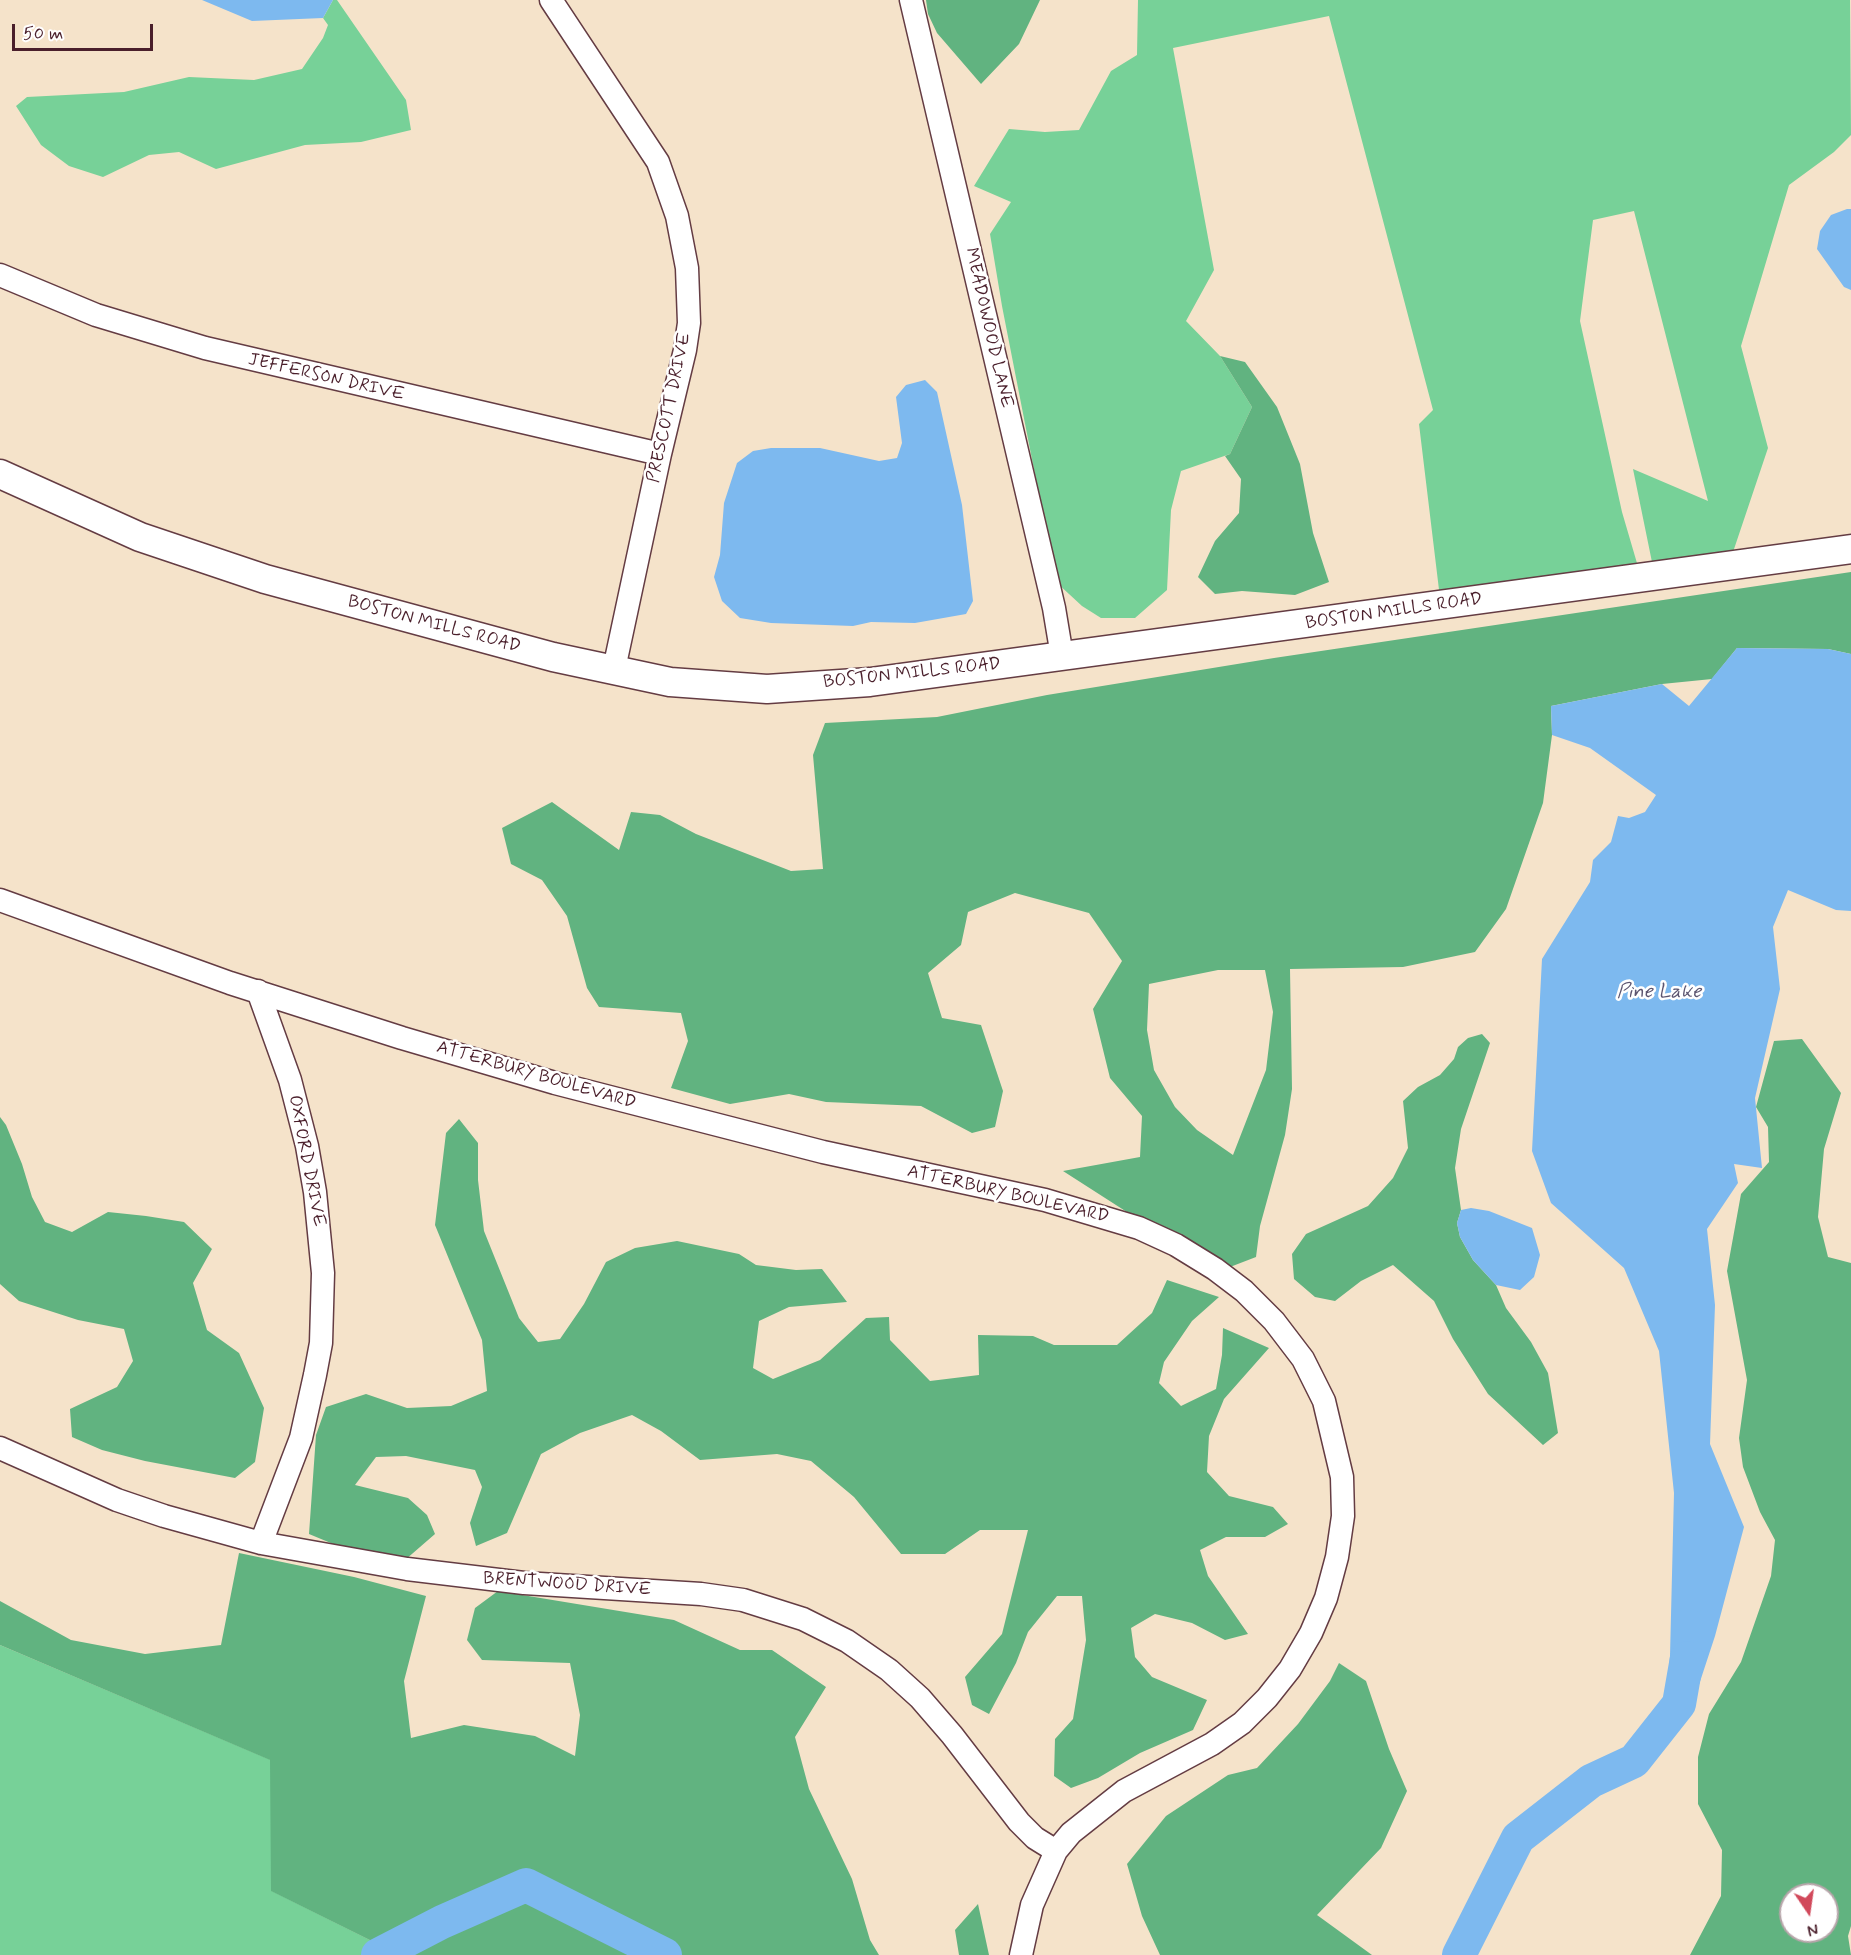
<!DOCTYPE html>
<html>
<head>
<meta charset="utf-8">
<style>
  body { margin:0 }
  #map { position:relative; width:1851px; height:1955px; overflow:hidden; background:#f5e3ca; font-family:Mynerve,sans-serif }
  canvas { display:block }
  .north { position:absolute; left:1779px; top:1883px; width:60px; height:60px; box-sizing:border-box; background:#fff; border:2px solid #b7a5aa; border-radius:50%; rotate:167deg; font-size:16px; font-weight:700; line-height:24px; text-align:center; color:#4a1f2b }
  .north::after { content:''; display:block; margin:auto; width:21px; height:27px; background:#d1495b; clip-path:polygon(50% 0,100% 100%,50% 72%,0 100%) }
  .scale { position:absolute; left:12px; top:24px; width:141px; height:27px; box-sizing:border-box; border:3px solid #4a1f2b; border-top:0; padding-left:8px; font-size:18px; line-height:21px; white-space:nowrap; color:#4a1f2b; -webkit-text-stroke:4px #fff; paint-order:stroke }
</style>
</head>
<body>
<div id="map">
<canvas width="1851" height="1955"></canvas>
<div class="north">N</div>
<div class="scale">50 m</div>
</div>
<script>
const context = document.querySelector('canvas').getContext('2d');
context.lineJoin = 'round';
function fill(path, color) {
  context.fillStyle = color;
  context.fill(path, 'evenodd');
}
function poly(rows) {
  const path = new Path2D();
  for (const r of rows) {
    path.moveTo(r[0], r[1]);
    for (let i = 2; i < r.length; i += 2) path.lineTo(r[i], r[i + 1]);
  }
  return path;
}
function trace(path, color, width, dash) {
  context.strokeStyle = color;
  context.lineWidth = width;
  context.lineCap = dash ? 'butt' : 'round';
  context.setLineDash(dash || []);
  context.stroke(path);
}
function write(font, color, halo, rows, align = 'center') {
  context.font = font + ' Mynerve,sans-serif';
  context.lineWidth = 5;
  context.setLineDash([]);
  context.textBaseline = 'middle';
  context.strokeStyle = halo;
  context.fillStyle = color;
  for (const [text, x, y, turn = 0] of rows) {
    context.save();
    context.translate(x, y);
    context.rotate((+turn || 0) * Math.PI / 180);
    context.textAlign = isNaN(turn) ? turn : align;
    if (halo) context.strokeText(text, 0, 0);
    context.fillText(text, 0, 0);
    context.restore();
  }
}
const green = poly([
  [333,0,337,0,406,100,411,130,361,142,305,145,216,169,179,152,149,155,103,177,69,166,41,145,16,106,27,97,124,92,189,77,254,80,302,69,323,38,328,25,323,18],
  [1138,0,1850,0,1851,135,1834,152,1789,185,1741,346,1768,448,1732,555,1653,567,1633,469,1708,501,1634,211,1593,220,1580,321,1622,512,1639,570,1440,598,1419,424,1433,410,1329,16,1173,48,1214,270,1186,321,1220,356,1252,407,1230,454,1181,471,1171,510,1167,590,1135,618,1101,618,1082,606,1056,582,1002,306,990,234,1011,202,974,186,1009,129,1045,132,1079,130,1111,71,1137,55],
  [0,1645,271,1760,272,1891,400,1955,0,1955]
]);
const forest = poly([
  [926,0,1040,0,1019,44,981,84,937,33,928,14],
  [1220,356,1245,362,1277,407,1300,464,1313,533,1329,582,1295,595,1242,591,1215,594,1198,577,1215,541,1239,513,1241,479,1225,456,1230,454,1252,407],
  [1851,572,1851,654,1828,649,1737,648,1712,679,1662,684,1551,706,1552,735,1543,803,1506,909,1475,952,1403,967,1290,969,1292,1089,1285,1135,1260,1226,1256,1257,1230,1267,1144,1223,1063,1171,1140,1157,1142,1116,1110,1078,1093,1009,1122,961,1089,913,1015,893,968,912,961,945,928,973,942,1018,981,1025,1003,1091,995,1127,972,1133,921,1106,826,1102,789,1094,730,1104,671,1088,688,1041,681,1013,599,1007,587,988,567,916,542,880,511,864,502,828,552,802,619,850,631,812,660,815,696,834,791,871,823,869,813,755,825,723,937,717,1047,695,1274,658],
  [1218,970,1265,970,1273,1012,1266,1070,1233,1155,1197,1130,1175,1107,1154,1070,1147,1030,1149,984],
  [1482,1034,1490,1043,1461,1129,1455,1168,1461,1210,1457,1223,1460,1237,1473,1260,1496,1285,1506,1308,1531,1342,1548,1373,1558,1433,1543,1445,1488,1394,1453,1339,1434,1301,1393,1265,1361,1281,1335,1301,1315,1297,1294,1279,1292,1254,1306,1234,1368,1206,1393,1178,1408,1148,1403,1101,1418,1087,1440,1075,1454,1059,1458,1047,1468,1038],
  [1802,1039,1841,1093,1824,1149,1818,1217,1828,1257,1851,1263,1851,1926,1848,1936,1851,1955,1690,1955,1721,1896,1722,1850,1698,1804,1698,1757,1709,1714,1741,1662,1771,1576,1775,1540,1760,1512,1743,1467,1739,1438,1747,1380,1727,1271,1741,1194,1769,1162,1768,1127,1756,1107,1774,1041],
  [1791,1895,1827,1895,1827,1931,1791,1931],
  [0,1117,6,1125,22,1164,32,1197,45,1222,72,1232,108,1212,146,1216,184,1222,212,1249,193,1283,207,1330,239,1353,264,1408,255,1462,235,1478,145,1461,102,1450,72,1437,70,1409,117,1387,133,1361,124,1329,78,1320,19,1301,0,1284],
  [459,1119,478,1143,478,1180,484,1231,519,1318,538,1342,560,1339,584,1304,606,1262,635,1248,677,1241,739,1254,756,1265,796,1270,822,1269,847,1302,789,1307,759,1321,753,1368,773,1379,820,1360,866,1318,889,1317,890,1340,930,1381,979,1375,978,1335,1033,1336,1054,1345,1117,1345,1152,1313,1167,1280,1219,1297,1192,1321,1164,1362,1159,1383,1181,1406,1216,1389,1222,1355,1223,1328,1269,1348,1224,1399,1209,1436,1207,1472,1229,1496,1273,1507,1288,1524,1265,1537,1226,1537,1200,1550,1208,1576,1248,1634,1225,1640,1192,1623,1155,1614,1131,1628,1135,1657,1152,1677,1207,1700,1193,1730,1140,1753,1098,1778,1071,1788,1054,1776,1055,1739,1073,1719,1086,1640,1082,1596,1057,1596,1028,1632,1016,1663,989,1714,972,1705,965,1677,1002,1634,1028,1530,980,1530,945,1554,901,1554,854,1497,811,1461,777,1454,700,1460,661,1431,632,1415,580,1433,541,1454,507,1533,476,1546,470,1523,482,1487,475,1470,406,1456,376,1457,355,1485,408,1498,427,1515,435,1534,405,1560,338,1546,309,1534,316,1435,326,1407,366,1394,407,1408,451,1406,487,1391,482,1340,435,1225,446,1133],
  [239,1553,354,1577,426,1596,404,1681,411,1738,464,1725,535,1736,575,1756,580,1715,570,1663,482,1660,467,1640,475,1608,498,1591,674,1620,740,1650,772,1650,826,1687,795,1737,809,1789,852,1879,870,1940,879,1955,400,1955,271,1891,270,1760,0,1645,0,1601,71,1640,145,1654,221,1645],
  [1339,1663,1366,1681,1389,1749,1407,1791,1381,1848,1317,1915,1372,1955,1160,1955,1142,1916,1127,1864,1166,1816,1228,1775,1257,1768,1298,1724,1330,1681],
  [978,1904,989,1955,959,1955,955,1930]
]);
const water = poly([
  [202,0,333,0,323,18,252,21],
  [1847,209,1851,209,1851,290,1844,287,1817,249,1820,231,1831,215],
  [925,380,937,392,962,505,973,601,966,614,915,623,871,622,853,626,771,623,740,618,722,601,714,577,720,555,724,503,737,463,753,451,771,448,820,448,879,461,897,458,902,443,896,397,906,385],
  [1737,648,1828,649,1851,654,1851,911,1836,910,1788,890,1773,927,1780,989,1755,1098,1762,1168,1734,1164,1738,1183,1707,1229,1715,1305,1710,1444,1744,1527,1715,1636,1691,1709,1666,1699,1670,1656,1674,1493,1659,1351,1624,1268,1551,1203,1532,1151,1542,959,1590,882,1593,860,1611,842,1618,816,1629,818,1645,812,1656,795,1590,748,1552,735,1551,706,1662,684,1689,706],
  [1471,1208,1489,1211,1532,1228,1540,1255,1534,1277,1520,1290,1496,1285,1473,1260,1460,1237,1457,1223,1461,1210]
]);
const river = poly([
  [378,1955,442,1922,526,1885,665,1955],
  [1459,1955,1518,1838,1591,1781,1634,1761,1679,1704,1687,1658]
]);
const minor = poly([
  [551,0,658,162,677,216,687,268,689,323,685,350,660,454,614,669],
  [911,0,1054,608,1060,644,1059,657],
  [0,275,96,315,205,348,660,454],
  [0,900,230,983,402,1038,555,1083,823,1152,1045,1200,1139,1228,1176,1245,1215,1269,1244,1291,1274,1321,1303,1359,1324,1401,1342,1477,1343,1516,1337,1557,1326,1598,1311,1633,1290,1669,1267,1698,1242,1723,1212,1744,1124,1791,1071,1833,1056,1851,1032,1905,1021,1955],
  [258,991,290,1080,307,1146,315,1192,323,1273,321,1343,315,1375,301,1438,261,1543],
  [0,1448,117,1500,164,1516,261,1543,407,1569,524,1583,701,1594,743,1600,803,1619,847,1641,889,1670,920,1698,952,1735,1019,1822,1035,1838,1056,1851]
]);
const tertiary = poly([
  [0,474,140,537,265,579,553,657,670,682,767,689,870,682,1851,549]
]);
const streetNames = [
  ["MEADOWOOD LANE",988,328,77],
  ["JEFFERSON DRIVE",326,378,13],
  ["PRESCOTT DRIVE",670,408,-78],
  ["BOSTON MILLS ROAD",1394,612,-8],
  ["BOSTON MILLS ROAD",434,625,15],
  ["BOSTON MILLS ROAD",912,674,-6],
  ["ATTERBURY BOULEVARD",536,1076,16],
  ["OXFORD DRIVE",306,1161,79],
  ["ATTERBURY BOULEVARD",1008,1195,13],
  ["BRENTWOOD DRIVE",567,1585,4]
];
const waterNames = [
  ["Pine Lake",1659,993]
];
fill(green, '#77d198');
fill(forest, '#61b380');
fill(water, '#7db9ef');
trace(river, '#7db9ef', 34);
trace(minor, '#643c43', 25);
trace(tertiary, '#643c43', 31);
trace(minor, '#fff', 22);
trace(tertiary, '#fff', 28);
write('18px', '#4a1f2b', '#fff', streetNames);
write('italic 20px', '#5c5570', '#fff', waterNames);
</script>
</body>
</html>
